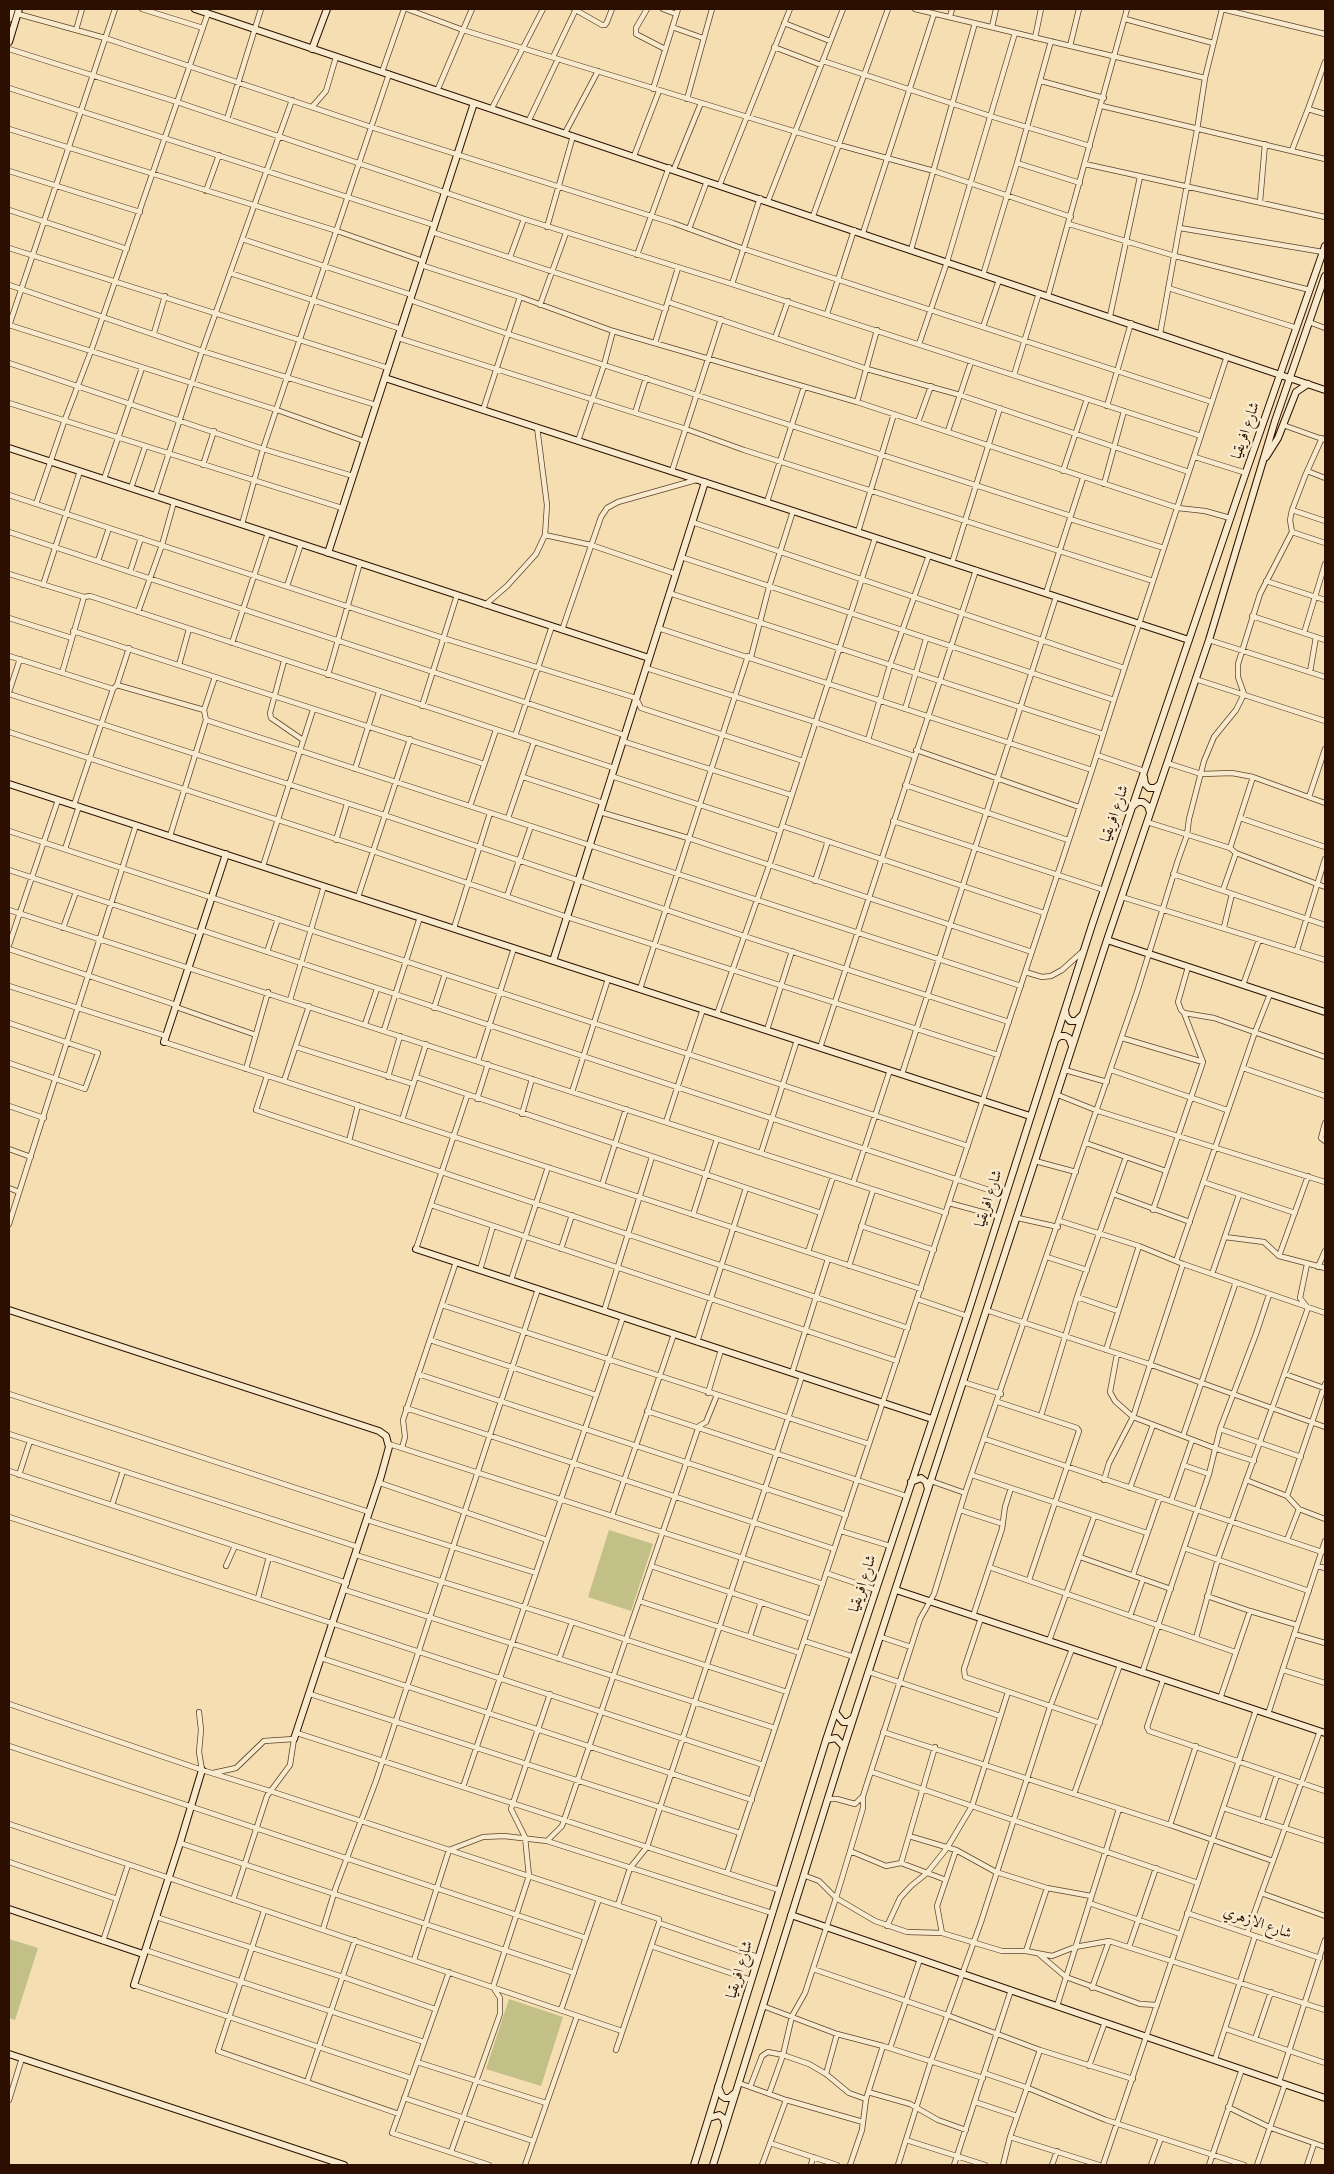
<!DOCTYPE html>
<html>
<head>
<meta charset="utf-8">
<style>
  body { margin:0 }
  #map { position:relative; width:1334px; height:2174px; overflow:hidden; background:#f4deb2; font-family:Vollkorn,serif }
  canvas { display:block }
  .frame { position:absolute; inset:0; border:10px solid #2d0f01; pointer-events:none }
</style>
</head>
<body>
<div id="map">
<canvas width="1334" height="2174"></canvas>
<div class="frame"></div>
</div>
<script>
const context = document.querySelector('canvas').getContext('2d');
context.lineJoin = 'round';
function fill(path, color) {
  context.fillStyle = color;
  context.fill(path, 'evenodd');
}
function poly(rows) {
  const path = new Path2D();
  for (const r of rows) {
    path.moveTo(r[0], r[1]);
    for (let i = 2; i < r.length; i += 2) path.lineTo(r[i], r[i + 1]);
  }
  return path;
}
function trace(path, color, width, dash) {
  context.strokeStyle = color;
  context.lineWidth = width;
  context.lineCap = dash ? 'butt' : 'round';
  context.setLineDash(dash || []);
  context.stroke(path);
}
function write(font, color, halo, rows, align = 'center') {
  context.font = font + ' Vollkorn,Amiri,serif';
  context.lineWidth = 5;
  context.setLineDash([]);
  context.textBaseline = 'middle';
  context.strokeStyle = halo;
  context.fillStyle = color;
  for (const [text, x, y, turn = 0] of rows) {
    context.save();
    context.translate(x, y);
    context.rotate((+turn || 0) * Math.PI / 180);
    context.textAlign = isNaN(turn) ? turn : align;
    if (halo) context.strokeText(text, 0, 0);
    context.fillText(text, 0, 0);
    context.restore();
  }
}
const green = poly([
  [609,1530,653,1544,631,1611,588,1597],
  [9,1939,38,1948,15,2020,9,2018],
  [509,1999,563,2017,541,2086,486,2069]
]);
const street = poly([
  [142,9,203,28],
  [407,9,463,30,839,145,934,171,1071,217],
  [574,9,602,25,605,25,607,22,612,9],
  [647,9,636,28,636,34,665,49],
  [663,9,676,14],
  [915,9,1205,78],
  [1222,9,1325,34],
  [18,14,105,38,371,127,673,223,744,249,1212,402],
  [950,17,952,9],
  [1125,19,1213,43],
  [784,23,830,41],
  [672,27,703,38],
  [992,27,996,9],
  [76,30,82,9],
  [1035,38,1041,9],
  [1070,46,1079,9],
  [774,47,821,65],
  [9,49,177,102,524,219,732,284,760,198],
  [553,57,576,9],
  [823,61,990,116,1090,146],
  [382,72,404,9],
  [1041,81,1104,98],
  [9,88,434,225],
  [653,89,678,9],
  [437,91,472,9],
  [687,99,712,9],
  [1102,106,1325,159],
  [312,107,326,91,336,57],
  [492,108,543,9],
  [1308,109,1325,62],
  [227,119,261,9],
  [529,120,558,59],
  [9,129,337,231,423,261],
  [565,133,598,71],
  [1292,150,1308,109,1325,114],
  [634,156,659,91],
  [1017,163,1080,183],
  [1085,164,1325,217],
  [674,169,701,103],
  [9,171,140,212],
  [720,184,790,9],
  [206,191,219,155],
  [768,201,843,9],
  [1260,202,1265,144],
  [9,210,127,249],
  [813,216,888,9],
  [1069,224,1175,256,1310,290],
  [547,227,573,136],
  [1180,228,1323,252],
  [689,229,707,181],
  [432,232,666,309],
  [863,233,934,14],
  [242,239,412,295],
  [9,248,388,368],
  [911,250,975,23],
  [637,255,669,167],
  [510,257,524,219],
  [421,265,520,297,613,331,857,402,1178,508,1205,511,1230,518],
  [230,273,401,329],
  [983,275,1017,163,1051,41],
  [732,284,1201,436],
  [9,285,202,351,376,405],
  [1168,288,1297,328],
  [1048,296,1127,9],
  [410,300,508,334,1071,516],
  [668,302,867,369,960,395,1189,472],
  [540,305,566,233],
  [827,314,854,230],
  [1110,316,1140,177],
  [1309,322,1325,328],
  [9,325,277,410,364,441],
  [9,326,115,9],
  [983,327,999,280],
  [154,333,165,296],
  [1160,334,1197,130,1205,78,1222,9],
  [398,338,686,429,744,450,1153,581],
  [775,338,788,301],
  [655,343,678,268],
  [919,344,947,262,1015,33],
  [9,363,263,449,353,476],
  [1014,375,1039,293],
  [857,402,877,330],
  [9,403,342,508],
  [1107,406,1131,323],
  [483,410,520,297],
  [635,413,646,378],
  [918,422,931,386],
  [1283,425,1325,440],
  [948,431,971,362],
  [578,441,604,365,613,331],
  [1195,457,1246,473],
  [203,465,214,431],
  [672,471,721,319],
  [1063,471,1087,399],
  [1307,471,1325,478],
  [104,479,142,368],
  [1104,484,1124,411],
  [131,488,145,447],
  [9,495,443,638,636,698,641,708,803,761],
  [155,496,202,351,292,100],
  [767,502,804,387],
  [36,504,64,422,91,351,208,13],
  [1292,510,1325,521],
  [1070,519,1164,548],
  [692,522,1124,668],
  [242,524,263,449,389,74],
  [9,532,624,735],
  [858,532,894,414],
  [1292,532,1325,543],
  [545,535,591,545,676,574],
  [681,557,1114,700],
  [98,561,109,528],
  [952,563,1000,408],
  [130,572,141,538],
  [9,574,84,597,90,596,614,768],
  [1266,581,1325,600],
  [43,585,80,471],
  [287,586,301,544],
  [669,593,1103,734],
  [1046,593,1083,478],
  [485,605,507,586,527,564,536,554,545,535,547,505,537,427],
  [138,612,162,545,174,502],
  [1252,616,1325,640],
  [9,618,72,638],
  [658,628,1092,770],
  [562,630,601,517,607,508,618,502,696,480],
  [73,631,484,764],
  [1304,633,1325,564],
  [1209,640,1325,677],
  [232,643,268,533],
  [9,656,113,689,117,685,204,710,206,720,1021,986],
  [751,657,769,587,793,511],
  [284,661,270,713,271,718,303,740],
  [179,665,189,629],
  [646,668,815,722,914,756],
  [1310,672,1316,637],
  [62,673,84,597],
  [328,675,360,563],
  [1195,679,1325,721],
  [117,685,129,648],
  [9,692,20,659],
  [9,694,384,815,744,936,1009,1022],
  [422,706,457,595],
  [905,709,926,639],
  [204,710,215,677],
  [9,732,373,851,567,917,998,1055],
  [515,736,552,626],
  [868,740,890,665,929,555],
  [622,741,791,795],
  [916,750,1079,807],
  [1097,755,1144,771],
  [1167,763,1201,774,1232,773,1253,777,1325,803],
  [355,769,379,692],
  [611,776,780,831],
  [523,777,603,803],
  [905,785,1068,840],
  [1309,797,1325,749],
  [74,805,113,689],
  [470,806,496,730],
  [600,812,688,838,1032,952],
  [508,818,534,742],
  [1240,818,1325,847],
  [893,821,1104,890],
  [1147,822,1230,848],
  [782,826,1044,913],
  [9,831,968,1146],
  [170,836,206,720],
  [336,840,347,804],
  [65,849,79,806],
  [1236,853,1325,887],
  [263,866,313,710],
  [9,870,200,933],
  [1173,874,1325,925],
  [815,881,828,841],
  [1223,890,1236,853,1230,848,1253,777],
  [507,896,531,826],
  [358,897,410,739],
  [1122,897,1325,960],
  [9,910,946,1213],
  [1224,927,1232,894],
  [63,928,76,892],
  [454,928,490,813],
  [201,930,1004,1195],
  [9,945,58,800],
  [9,949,176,1005],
  [1297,950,1325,859],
  [267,952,278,919],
  [1188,967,1178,1002,1181,1010,1184,1013,1214,1018,1325,1057],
  [1025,972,1042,977,1051,976,1062,970,1082,952],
  [1243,985,1259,940],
  [9,986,166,1036],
  [640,989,748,656],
  [290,1000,324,886],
  [176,1007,256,1035],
  [434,1008,445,974],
  [717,1014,769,866,875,538],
  [9,1023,98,1053,85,1089,9,1063],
  [365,1024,377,989],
  [384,1030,420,917],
  [767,1030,792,951],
  [1122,1038,1203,1062],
  [164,1042,921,1289],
  [296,1047,413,1084],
  [820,1048,976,570],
  [478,1061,514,948],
  [1243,1068,1325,1096],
  [246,1069,268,992],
  [1065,1070,1107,1082],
  [1111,1070,1227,1110],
  [902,1074,1056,597],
  [267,1076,256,1110,908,1328],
  [388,1077,400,1036],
  [416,1077,821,1213],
  [284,1081,309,1006],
  [572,1092,608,979],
  [1058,1095,1098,1111,1325,1182],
  [477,1099,488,1064],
  [9,1106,44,1118],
  [522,1114,532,1079],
  [402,1120,426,1044],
  [666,1122,703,1009],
  [1325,1123,1321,1138,1325,1141],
  [349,1141,358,1105],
  [1086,1143,1166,1171],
  [9,1149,31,1157],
  [761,1153,797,1040],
  [1035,1161,1076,1172],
  [1203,1182,1295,1213],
  [853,1183,890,1070],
  [602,1185,626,1109],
  [9,1188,19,1192],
  [1113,1194,1190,1222],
  [949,1203,997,1216],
  [431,1205,897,1361],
  [1153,1210,1203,1062,1184,1013],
  [693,1215,717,1139],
  [1018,1218,1058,1227],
  [1060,1221,1139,1246,1183,1264,1325,1313],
  [9,1224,136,825],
  [861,1226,934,1250],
  [1225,1237,1264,1242,1279,1256,1325,1268],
  [416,1249,467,1096],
  [561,1249,572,1215],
  [808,1252,833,1177],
  [1279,1256,1308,1176],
  [1047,1257,1087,1270],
  [1176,1261,1255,1032,1270,994],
  [849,1266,873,1190],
  [1318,1267,1325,1251],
  [480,1270,493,1226],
  [1212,1274,1239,1195],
  [511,1280,548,1167],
  [1077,1297,1118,1311],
  [917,1299,967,1316],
  [442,1305,869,1444],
  [986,1310,1149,1364,1325,1427],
  [604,1311,652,1157],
  [430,1340,596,1395],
  [697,1342,746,1188],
  [1106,1350,1139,1246],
  [1117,1354,1110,1392,1115,1401,1133,1417,1217,1449,1254,1461],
  [792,1373,828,1259],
  [418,1374,846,1515],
  [1285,1374,1324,1388],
  [963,1382,1001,1394],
  [708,1393,721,1350],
  [9,1394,369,1512],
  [998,1402,1077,1428,1079,1431,1029,1580],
  [406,1408,834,1549],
  [647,1411,906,1496],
  [1041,1416,1077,1297,1126,1157],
  [1220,1429,1301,1457],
  [9,1434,358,1547],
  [1183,1436,1236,1282],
  [985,1439,1322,1552],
  [389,1444,823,1584],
  [402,1448,405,1437,403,1420,456,1262],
  [1183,1465,1209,1474],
  [9,1471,347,1583],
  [19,1475,30,1441],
  [972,1475,1147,1533],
  [1104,1480,1109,1463,1133,1417,1183,1264],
  [1246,1480,1287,1496,1299,1509,1325,1519],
  [931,1481,965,1493],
  [380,1483,547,1540],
  [1130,1488,1153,1425],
  [1287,1496,1325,1384],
  [1171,1501,1192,1440],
  [112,1505,123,1471],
  [960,1510,1003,1524],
  [612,1516,674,1334],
  [9,1517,763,1765],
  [367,1520,536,1573],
  [841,1531,890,1546],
  [1287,1540,1299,1509],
  [1184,1548,1309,1591],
  [356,1555,572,1622,787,1692],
  [1080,1557,1171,1589],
  [226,1566,235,1546],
  [651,1566,811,1619],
  [1317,1566,1325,1568],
  [989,1567,1235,1652],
  [826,1573,876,1590],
  [1133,1575,1160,1497],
  [345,1590,775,1728],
  [1207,1596,1250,1611,1297,1625],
  [258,1598,269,1557],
  [639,1601,800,1653],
  [973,1616,1002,1529,1005,1507,1011,1488],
  [1130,1616,1143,1579],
  [981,1618,964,1669,965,1677,1100,1723],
  [1294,1634,1325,1643],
  [750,1636,761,1602],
  [881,1637,911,1647],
  [1196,1638,1218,1559,1308,1308,1300,1298,1307,1264],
  [804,1641,854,1657],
  [1049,1641,1094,1517],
  [321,1658,752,1800],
  [559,1659,572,1622],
  [1283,1670,1325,1683],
  [869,1672,1000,1716],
  [1142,1673,1209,1474,1220,1429,1256,1334,1269,1295],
  [1163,1680,1147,1727,1149,1731,1325,1791],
  [310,1694,740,1833],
  [1220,1699,1250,1611],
  [9,1704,202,1770,270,1791,659,1919,659,1923,616,2050],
  [199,1712,201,1730,199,1752,202,1770],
  [1268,1714,1325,1541],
  [883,1732,1170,1825,1273,1861],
  [297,1733,779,1890],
  [9,1746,586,1938],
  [872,1772,1198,1883],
  [213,1773,236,1768,264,1741,294,1739,290,1765,267,1796,233,1900],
  [463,1787,623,1317],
  [1074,1794,1120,1665],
  [827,1799,837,1799,855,1804,863,1796],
  [1223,1808,1325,1841],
  [1262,1821,1277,1775],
  [9,1824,622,2031],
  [1170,1825,1196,1746],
  [909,1836,935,1747],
  [547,1841,562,1826,699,1426,706,1422,717,1395],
  [180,1843,574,1973],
  [850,1851,886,1866,901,1863,946,1880],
  [9,1862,117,1899],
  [901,1863,909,1836,956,1850,996,1872,1047,1888,1091,1896],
  [727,1873,1092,770,1114,700,1227,356],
  [803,1875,819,1881,836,1898,875,1921,907,1932,942,1933,1002,1951,1026,1951,1052,1956,1075,1947,1109,1941,1325,2010],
  [1261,1893,1325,1916],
  [1089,1903,1180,1934],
  [618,1905,630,1868,647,1847,802,1376],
  [264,1911,218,2051,399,2114],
  [1187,1913,1320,1958],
  [156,1917,343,1977,435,2009],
  [659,1923,758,1957],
  [887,1926,900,1898,911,1886,927,1873,947,1848,972,1806,1008,1692],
  [323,1929,336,1887,376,1781,538,1289],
  [942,1933,937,1906,956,1850],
  [1247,1933,1320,1731],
  [103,1941,128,1865],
  [651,1946,751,1980],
  [1129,1947,1156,1868],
  [145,1950,424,2042],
  [1026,1951,1047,1888],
  [1040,1955,1066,1977,1140,2004,1157,2005],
  [414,1960,449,1850,483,1837,504,1836,547,1841,772,1913],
  [813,1969,947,2015,1040,2050,1133,2079],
  [449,1972,392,2133,489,2165],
  [134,1985,411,2078],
  [1092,1988,1109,1941],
  [763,2006,837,2034,883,2046,983,2078],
  [1057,2006,1119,1809],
  [561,2010,599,1899],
  [1226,2029,1325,2063],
  [1255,2039,1271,1992],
  [890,2048,920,1959],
  [1215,2059,1255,1936],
  [417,2062,546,2103],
  [1089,2066,1105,2022],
  [984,2073,1028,2088,1106,2120,1244,2165],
  [826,2074,837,2034],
  [307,2082,355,1940],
  [1279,2082,1325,1940],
  [739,2083,786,2100,863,2122],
  [750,2087,762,2056,768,2052,783,2055,809,2064,826,2074,849,2093,866,2099],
  [868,2092,910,2104,938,2120,966,2130],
  [769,2094,783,2055,792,2016,805,1993,836,1898,863,1808,863,1796,920,1619,934,1594,965,1493,1137,992,1178,860,1187,835,1189,819,1204,761,1214,737,1236,710,1244,694,1238,677,1238,664,1260,594,1292,532,1290,520,1292,510,1305,476,1322,438],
  [404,2098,533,2141],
  [9,2100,22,2058],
  [975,2102,1017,2116],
  [1228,2107,1271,2128,1325,2147],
  [1010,2137,1099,2165],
  [906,2140,985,2165],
  [770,2143,837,2165],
  [451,2152,500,2014,500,1998,493,1987,529,1876,525,1837,511,1809,550,1694],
  [525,2165,577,2016],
  [762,2165,786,2100],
  [811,2165,813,2157],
  [850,2165,862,2130,866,2099,883,2046],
  [898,2165,931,2061,981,1922,1050,1707,1072,1649],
  [954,2165,1011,1990],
  [1003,2165,1010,2137,1040,2050],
  [1052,2165,1057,2151],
  [1103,2165,1256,1710],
  [1151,2165,1161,2138],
  [1209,2165,1242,2069],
  [1257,2165,1285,2084],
  [1307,2165,1314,2144]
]);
const secondary = poly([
  [195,9,1325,390],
  [9,19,12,9],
  [9,42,19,9],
  [312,49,327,9],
  [385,378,1189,640],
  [9,448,649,658],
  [1266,457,1278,438,1296,392,1308,384],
  [328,553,474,103],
  [1144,777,1145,784,1149,788,1155,788,1160,784],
  [9,784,1030,1116],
  [1133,806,1138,802,1143,802,1148,806,1150,813],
  [1107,940,1325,1012],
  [553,961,705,482],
  [1065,1010,1066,1016,1070,1021,1076,1021,1082,1015],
  [1055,1040,1060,1036,1065,1036,1069,1038,1072,1046],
  [164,1042,226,854],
  [416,1249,932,1419],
  [9,1310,379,1431,386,1436,389,1447,381,1476,294,1739],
  [911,1482,921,1478,926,1482,928,1489],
  [896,1590,1325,1733],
  [835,1712,843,1722,848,1722,852,1719],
  [826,1740,836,1738,844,1747],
  [9,1909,143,1954],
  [791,1915,1325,2098],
  [134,1985,180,1843,202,1770],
  [9,2054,344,2165],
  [718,2087,722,2096,725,2098,729,2098,736,2092],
  [709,2118,719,2115,723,2118,725,2125],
  [694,2165,826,1740,967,1316,1092,925,1247,469,1325,246],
  [713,2165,844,1747,1107,940,1209,640,1275,421,1325,276]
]);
const streetNames = [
  ["شارع افريقيا",1247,431,-71],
  ["شارع افريقيا",1116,814,-71],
  ["شارع افريقيا",990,1199,-72],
  ["شارع افريقيا",864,1584,-72],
  ["شارع الازهري",1257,1924,19],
  ["شارع افريقيا",741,1970,-73]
];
fill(green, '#c2bf87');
trace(street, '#5f432d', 6);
trace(secondary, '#2d0f01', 8);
trace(street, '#f8eacd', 4.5);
trace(secondary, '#f8eacd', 6);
write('15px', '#2d0f01', '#f8eacd', streetNames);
</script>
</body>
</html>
